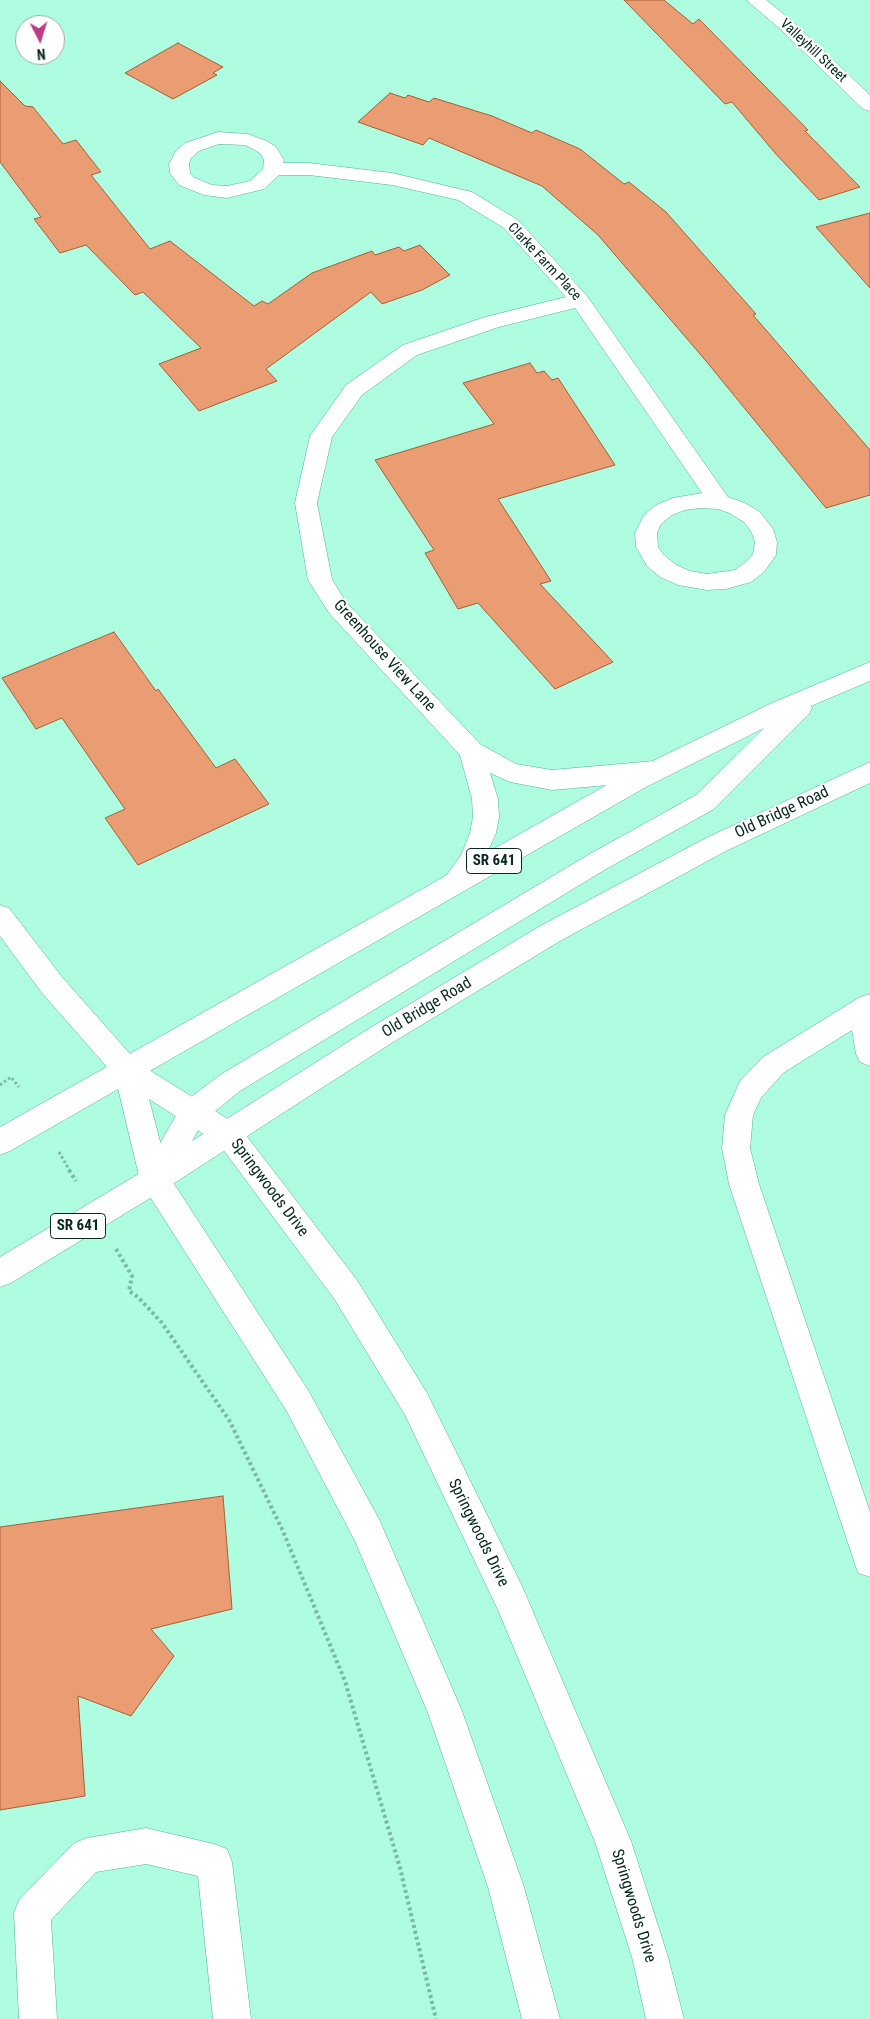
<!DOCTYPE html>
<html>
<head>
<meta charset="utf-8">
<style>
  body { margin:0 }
  #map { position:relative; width:870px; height:2019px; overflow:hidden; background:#aefde0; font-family:"Roboto Condensed",sans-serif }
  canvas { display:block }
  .north { position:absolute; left:15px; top:15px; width:50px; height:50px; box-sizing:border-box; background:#fff; border:1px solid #9ba9a5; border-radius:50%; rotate:175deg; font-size:14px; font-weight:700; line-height:20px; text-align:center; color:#06281e }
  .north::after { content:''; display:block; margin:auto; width:18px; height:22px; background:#be3c86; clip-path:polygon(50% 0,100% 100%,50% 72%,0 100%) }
</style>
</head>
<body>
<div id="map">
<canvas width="870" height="2019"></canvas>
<div class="north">N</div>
</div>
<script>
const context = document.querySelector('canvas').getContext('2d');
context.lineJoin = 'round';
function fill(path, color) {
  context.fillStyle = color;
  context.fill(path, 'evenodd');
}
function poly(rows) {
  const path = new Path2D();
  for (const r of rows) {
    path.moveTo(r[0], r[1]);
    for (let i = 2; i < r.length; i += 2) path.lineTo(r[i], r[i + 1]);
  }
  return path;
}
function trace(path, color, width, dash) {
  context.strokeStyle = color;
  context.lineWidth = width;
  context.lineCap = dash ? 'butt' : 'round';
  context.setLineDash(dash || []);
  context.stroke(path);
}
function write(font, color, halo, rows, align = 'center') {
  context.font = font + ' "Roboto Condensed",sans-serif';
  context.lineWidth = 4;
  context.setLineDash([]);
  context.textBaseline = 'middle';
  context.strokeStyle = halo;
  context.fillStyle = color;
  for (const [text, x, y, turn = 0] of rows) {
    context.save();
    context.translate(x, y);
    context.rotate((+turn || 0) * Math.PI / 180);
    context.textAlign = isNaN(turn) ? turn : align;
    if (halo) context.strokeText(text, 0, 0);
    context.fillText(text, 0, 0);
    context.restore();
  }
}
const building = poly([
  [624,0,664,0,693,24,699,19,808,130,805,131,860,187,819,200,775,153,732,102,725,104,624,0],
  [178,43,223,67,213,73,217,75,173,99,125,73,178,43],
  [0,81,25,106,33,107,63,144,76,140,101,172,91,175,150,249,170,241,254,306,262,301,268,304,312,273,372,251,375,255,399,247,404,251,420,245,450,275,422,290,382,304,371,292,266,369,277,381,199,411,159,364,201,348,143,292,135,295,86,245,60,253,34,219,41,217,0,162,0,81],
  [390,93,405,98,408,95,429,102,434,98,492,116,532,133,536,130,580,149,624,184,629,182,666,212,756,314,753,315,870,450,870,495,826,508,706,361,598,235,542,186,429,138,423,145,358,122,390,93],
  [870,213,870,288,816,227,870,213],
  [530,363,537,373,544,371,552,380,558,378,615,465,498,499,551,581,540,584,613,662,555,689,478,603,458,609,425,553,434,550,375,460,494,424,463,383,530,363],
  [114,632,156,691,158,689,216,768,235,759,269,804,138,865,105,818,125,809,62,718,36,729,2,678,114,632],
  [223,1496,232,1609,151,1629,174,1656,131,1716,78,1696,85,1796,0,1810,0,1527,223,1496]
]);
const pathFar1 = poly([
  [0,1085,11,1077,19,1087],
  [59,1152,70,1171]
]);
const path = poly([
  [69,1170,76,1181],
  [116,1249,132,1276,129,1291,139,1298,162,1323,229,1420,282,1529,345,1681,400,1868,436,2019]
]);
const minor = poly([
  [746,0,766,0,790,19,870,95,870,111,863,109,778,27,746,0],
  [218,132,248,134,267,141,276,147,284,160,283,163,309,163,392,173,472,192,518,220,587,296,728,497,745,503,760,512,773,529,777,542,776,555,764,572,751,582,726,589,707,590,678,585,660,577,647,566,636,547,635,533,644,515,656,505,673,498,702,493,575,308,499,327,417,355,362,395,332,437,317,503,332,579,345,601,480,744,516,764,552,770,654,761,663,764,667,771,663,778,654,781,552,790,510,782,490,773,498,799,499,817,496,833,481,867,461,893,452,896,443,893,439,886,461,855,470,833,473,817,472,799,460,755,329,613,308,580,295,503,310,436,346,385,403,345,485,317,566,297,504,228,458,200,392,185,309,175,279,175,264,189,227,198,204,195,179,185,170,173,169,164,176,151,185,143,218,132],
  [219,144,245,145,253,149,261,154,264,160,263,169,250,181,227,186,212,185,193,177,190,173,189,164,191,158,199,151,219,144],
  [700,508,718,509,729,513,744,522,751,531,755,542,753,554,748,560,735,570,707,574,690,571,676,565,663,554,658,547,657,533,661,524,672,515,685,510,700,508],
  [0,905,9,908,62,977,138,1063,239,1126,357,1280,427,1393,522,1586,631,1841,668,1957,684,2019,646,2019,632,1957,595,1842,498,1610,405,1415,335,1300,219,1144,149,1099,169,1176,308,1390,379,1519,462,1711,524,1887,560,2019,522,2019,488,1887,428,1713,355,1541,286,1410,145,1189,140,1180,115,1076,42,993,0,936,0,905],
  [870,994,870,1066,860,1062,856,1054,852,1030,783,1073,761,1098,753,1115,750,1148,759,1184,870,1512,870,1577,858,1573,854,1561,729,1184,722,1148,725,1115,736,1090,740,1081,763,1057,860,997,870,994],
  [146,1828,214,1844,227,1849,232,1862,251,2019,213,2019,198,1876,146,1864,96,1872,51,1920,57,2019,19,2019,14,1913,19,1900,74,1843,87,1838,146,1828]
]);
const major = poly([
  [870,662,870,681,811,706,812,708,809,714,714,809,606,869,240,1091,203,1121,192,1141,370,1028,542,925,708,837,870,762,870,783,726,851,560,941,390,1044,165,1189,11,1283,0,1287,0,1257,145,1170,183,1103,220,1075,588,855,696,795,764,728,646,787,10,1151,0,1155,0,1127,628,773,772,703,870,662]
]);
const farStreetnames = [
  ["Valleyhill Street",813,51,43],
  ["Clarke Farm Place",544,262,47]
];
const shields = [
  [494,861,55],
  [78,1226,55]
];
const shieldNames = [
  ["SR 641",494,861],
  ["SR 641",78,1226]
];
const streetNames = [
  ["Greenhouse View Lane",384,656,48],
  ["Old Bridge Road",782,813,-25],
  ["Old Bridge Road",427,1008,-31],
  ["Springwoods Drive",269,1188,53],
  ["Springwoods Drive",478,1533,64],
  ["Springwoods Drive",633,1906,73]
];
fill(building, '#ea9c72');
trace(building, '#a65e35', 1);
trace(minor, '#4cb493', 1);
trace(major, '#4cb493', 1);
trace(pathFar1, '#79b9a2', 3, [2.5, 2.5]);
trace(path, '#79b9a2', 4, [3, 3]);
fill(minor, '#fff');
fill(major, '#fff');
write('14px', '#06281e', '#fff', farStreetnames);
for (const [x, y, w] of shields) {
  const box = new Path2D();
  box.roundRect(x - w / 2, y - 12.5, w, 25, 4);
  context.fillStyle = '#fff';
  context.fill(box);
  trace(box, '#06281e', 1);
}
write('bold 15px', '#06281e', null, shieldNames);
write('16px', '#06281e', '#fff', streetNames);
</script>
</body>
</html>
